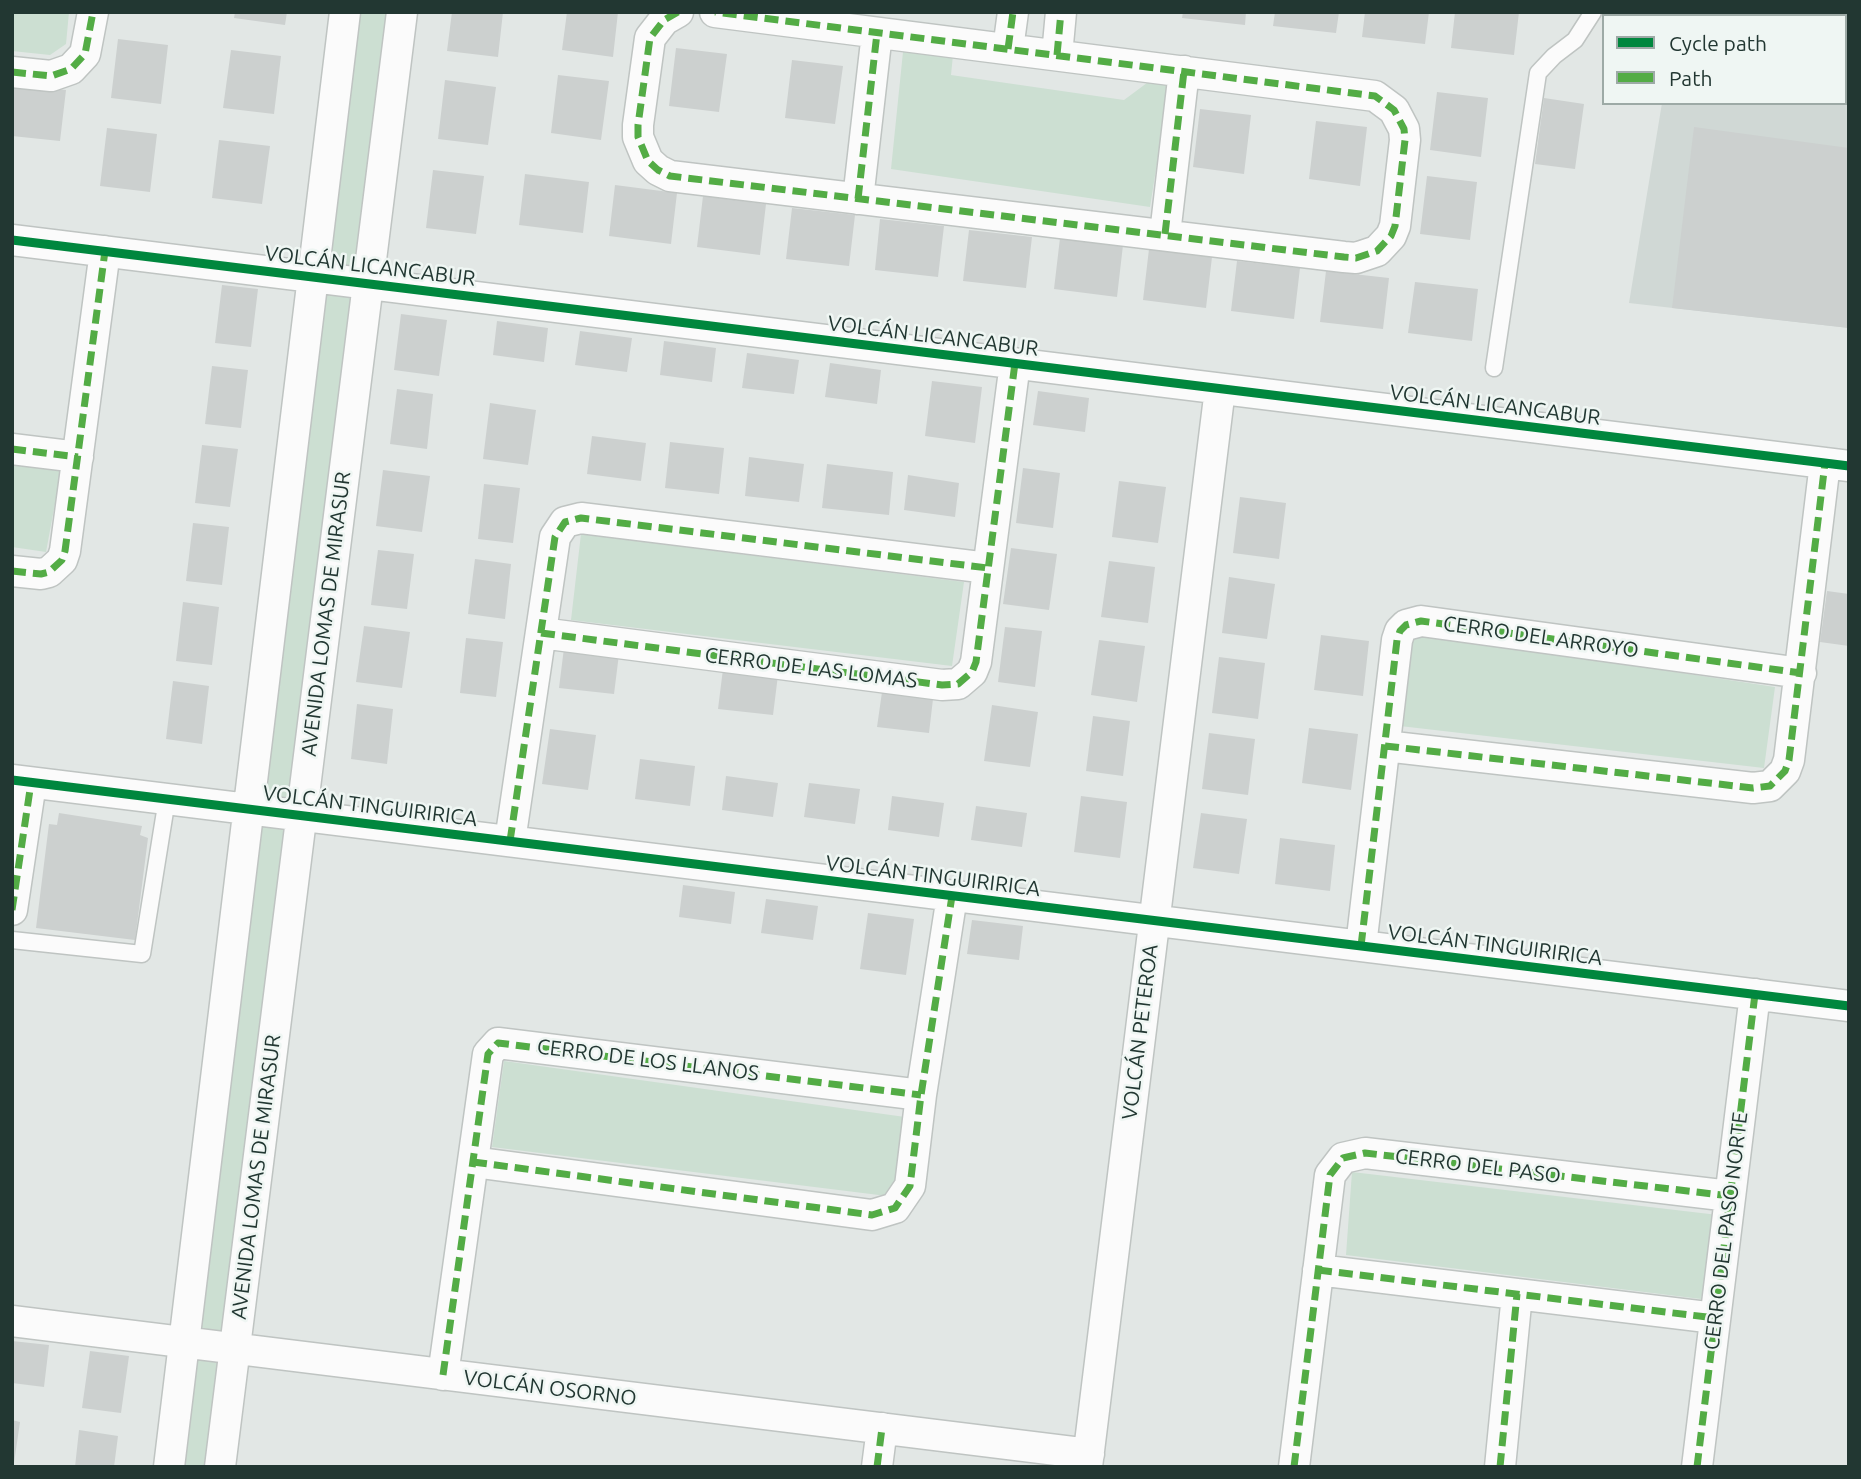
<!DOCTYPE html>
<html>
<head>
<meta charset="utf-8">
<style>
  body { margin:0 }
  #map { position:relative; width:1861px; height:1479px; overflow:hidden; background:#e2e7e5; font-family:Ubuntu,sans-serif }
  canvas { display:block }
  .frame { position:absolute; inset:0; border:14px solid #223732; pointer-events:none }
  .legend { position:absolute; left:1602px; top:14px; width:245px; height:91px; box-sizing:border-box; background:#eff6f3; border:2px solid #9daaa6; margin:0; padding:9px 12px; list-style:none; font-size:21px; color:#223732 }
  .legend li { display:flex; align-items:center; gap:14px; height:35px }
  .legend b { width:35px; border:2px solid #9daaa6 }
</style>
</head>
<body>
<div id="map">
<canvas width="1861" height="1479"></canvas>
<div class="frame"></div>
<ul class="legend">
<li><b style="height:9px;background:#00873e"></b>Cycle path</li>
<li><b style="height:9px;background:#53ac45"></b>Path</li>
</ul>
</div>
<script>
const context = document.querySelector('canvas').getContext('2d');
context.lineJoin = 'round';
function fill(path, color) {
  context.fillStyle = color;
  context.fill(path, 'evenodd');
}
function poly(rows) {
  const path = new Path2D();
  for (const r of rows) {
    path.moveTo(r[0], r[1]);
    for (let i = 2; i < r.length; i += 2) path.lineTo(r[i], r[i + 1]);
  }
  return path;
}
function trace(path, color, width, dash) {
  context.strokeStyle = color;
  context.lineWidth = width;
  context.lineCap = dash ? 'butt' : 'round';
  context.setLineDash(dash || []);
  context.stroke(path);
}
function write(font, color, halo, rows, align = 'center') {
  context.font = font + ' Ubuntu,sans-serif';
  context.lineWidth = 5;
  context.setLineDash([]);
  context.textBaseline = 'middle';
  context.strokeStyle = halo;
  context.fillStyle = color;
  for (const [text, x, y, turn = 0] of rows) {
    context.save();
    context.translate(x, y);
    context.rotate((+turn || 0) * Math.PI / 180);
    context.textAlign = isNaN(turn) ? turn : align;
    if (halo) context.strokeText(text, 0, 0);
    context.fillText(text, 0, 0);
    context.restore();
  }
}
const built = poly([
  [1677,12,1849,12,1849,328,1629,303,1662,103,1845,103,1845,16,1677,16]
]);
const green = poly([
  [12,12,69,12,66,44,50,55,12,51],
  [359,12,389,12,204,1467,184,1467],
  [903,52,953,55,951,75,1124,100,1155,77,1166,85,1167,100,1150,207,891,169],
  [12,465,61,471,46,552,12,547],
  [581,534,964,582,952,666,571,620],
  [1411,632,1775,687,1764,768,1400,726],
  [504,1061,905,1117,895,1197,492,1147],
  [1352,1172,1718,1215,1701,1299,1346,1255]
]);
const building = poly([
  [235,12,287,12,285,25,234,18],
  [452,12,503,12,498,57,447,51],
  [567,12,618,12,613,57,562,50],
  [1183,12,1246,12,1245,25,1182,18],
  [1275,12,1339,12,1336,33,1273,26],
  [1365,12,1429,12,1425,44,1362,37],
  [1455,12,1519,12,1514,55,1451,48],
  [118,39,168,45,161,104,111,98],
  [676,48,727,54,719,112,669,106],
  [231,50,281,56,274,114,223,108],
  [792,60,843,66,835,124,785,118],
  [558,75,609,81,601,140,551,133],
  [445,80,496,87,488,145,438,139],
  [12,84,66,90,60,141,12,136],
  [1437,92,1488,98,1481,157,1430,150],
  [1544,98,1584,104,1575,169,1535,164],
  [1200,109,1251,115,1244,174,1193,167],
  [1316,121,1367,127,1360,186,1309,179],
  [1694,127,1849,148,1849,328,1672,308],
  [107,128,157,134,150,192,100,186],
  [219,140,270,146,262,204,212,198],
  [433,170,484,176,476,234,426,228],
  [525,174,589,182,583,233,519,225],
  [1427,176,1477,182,1470,240,1420,234],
  [615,185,677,193,671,244,609,236],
  [703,196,766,204,760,255,697,247],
  [792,208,855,215,849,266,786,259],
  [880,219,944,226,938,277,875,270],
  [969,230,1032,237,1026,288,963,281],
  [1060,238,1123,245,1117,297,1054,289],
  [1149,249,1212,257,1206,308,1143,300],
  [1237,261,1300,268,1294,319,1231,311],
  [1326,271,1389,278,1383,329,1320,322],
  [1415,282,1478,289,1472,341,1408,333],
  [222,285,258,289,251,347,215,343],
  [401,314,447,320,439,376,394,370],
  [497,321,548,328,544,362,493,355],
  [580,331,632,338,627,372,575,365],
  [664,341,716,348,712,382,660,375],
  [747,353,799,360,794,394,742,388],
  [830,363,881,370,877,404,825,397],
  [212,366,248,370,241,428,205,424],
  [932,381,982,387,975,443,925,436],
  [397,389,433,394,427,449,390,444],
  [1038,391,1089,398,1085,432,1033,425],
  [490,403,536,410,528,465,483,459],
  [592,436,646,443,641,481,587,474],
  [670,442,724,448,719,494,665,488],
  [202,445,238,449,230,507,195,503],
  [749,457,804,464,799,502,745,496],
  [827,464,893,472,889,515,822,508],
  [1023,468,1060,473,1053,528,1016,523],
  [383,470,430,476,422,532,376,526],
  [908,475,959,483,955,517,904,510],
  [1119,481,1166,487,1158,543,1112,537],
  [484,484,520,488,513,543,478,539],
  [1240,497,1286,503,1279,559,1233,553],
  [193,523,229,527,222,585,186,581],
  [1011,548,1057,554,1049,610,1003,604],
  [378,550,414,554,407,609,371,605],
  [475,559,511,564,505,619,468,614],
  [1109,561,1155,567,1148,623,1101,617],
  [1229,577,1275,584,1267,639,1222,633],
  [1827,591,1849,594,1849,646,1820,642],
  [183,602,219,607,212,665,176,661],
  [364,626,410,632,402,688,356,682],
  [1005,627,1042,631,1035,687,998,682],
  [1321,635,1369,641,1363,696,1314,690],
  [466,638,503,642,496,697,460,693],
  [1099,640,1145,646,1137,702,1091,695],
  [564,648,619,654,614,694,559,688],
  [1219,657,1265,663,1258,719,1212,713],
  [723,669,778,675,773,715,718,709],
  [173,681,209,686,202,744,166,739],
  [882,692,933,699,929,733,877,727],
  [357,704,393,709,387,764,351,759],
  [992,705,1038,712,1030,767,984,761],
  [1093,716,1130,721,1123,776,1086,771],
  [1309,728,1358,734,1351,790,1302,783],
  [550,729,596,735,588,790,542,784],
  [1209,733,1255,739,1248,795,1202,789],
  [640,759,695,766,690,806,635,799],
  [726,776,778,783,773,817,722,810],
  [809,783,860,789,855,824,804,817],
  [892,796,944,803,939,837,888,830],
  [1081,796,1127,802,1120,858,1074,852],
  [976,806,1027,813,1022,847,971,840],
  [59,813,142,826,140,835,148,838,135,940,36,928,49,824,57,825],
  [1201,813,1247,819,1239,874,1193,868],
  [1280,838,1335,845,1330,891,1275,884],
  [683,885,735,892,731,924,679,917],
  [766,899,818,906,813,940,761,933],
  [868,913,914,919,906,975,860,969],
  [972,920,1023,926,1019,960,967,954],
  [12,1341,49,1345,44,1387,12,1383],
  [90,1351,129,1356,121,1413,82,1408],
  [12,1420,20,1422,14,1463,12,1463],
  [79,1430,118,1436,114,1467,75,1467]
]);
const service = poly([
  [1845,94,1849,94],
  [1494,368,1538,73,1554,56,1575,40,1593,12],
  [12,940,142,954,167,799]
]);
const minor = poly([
  [678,12,664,20,650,38,638,125,638,137,648,161,658,170,670,176,1344,257,1356,258,1377,251,1391,236,1395,226,1405,140,1404,129,1394,110,1375,96,715,12],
  [1008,49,1013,12],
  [1057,55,1061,12],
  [12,72,51,76,71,69,85,54,93,12],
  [858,199,877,33],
  [1165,234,1184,71],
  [12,240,1849,466],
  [12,449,78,457],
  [12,571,41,574,49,572,62,560,65,551,105,251],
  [541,633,942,685,958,684,972,672,976,662,1015,363],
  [1385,746,1753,788,1770,786,1785,771,1789,760,1825,463],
  [12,780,1849,1006],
  [510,841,555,537,565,522,581,518,988,568],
  [12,910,31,783],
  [1361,946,1397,640,1400,631,1406,625,1421,621,1801,673],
  [473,1162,872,1215,895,1208,910,1186,921,1095,952,896],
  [1318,1270,1715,1318],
  [12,1321,1089,1454],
  [443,1375,488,1054,498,1043,921,1095],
  [169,1467,345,12],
  [220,1467,402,12],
  [877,1467,882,1428],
  [1087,1467,1220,389],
  [1294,1467,1330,1175,1343,1158,1365,1153,1730,1196],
  [1500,1467,1517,1294],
  [1697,1467,1755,994]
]);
const quiet = poly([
  [678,12,664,20,650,38,638,125,638,137,648,161,658,170,670,176,1344,257,1356,258,1377,251,1391,236,1395,226,1405,140,1404,129,1394,110,1375,96,715,12],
  [1008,49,1013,12],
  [1057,55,1061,12],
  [12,72,51,76,71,69,85,54,93,12],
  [858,199,877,33],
  [1165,234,1184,71],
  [12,449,78,457],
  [12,571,41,574,49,572,62,560,65,551,105,251],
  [541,633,942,685,958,684,972,672,976,662,1015,363],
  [1385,746,1753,788,1770,786,1785,771,1789,760,1825,463],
  [510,841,555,537,565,522,581,518,988,568],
  [12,910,31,783],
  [1361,946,1397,640,1400,631,1406,625,1421,621,1801,673],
  [473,1162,872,1215,895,1208,910,1186,921,1095,952,896],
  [1318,1270,1715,1318],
  [443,1375,488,1054,498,1043,921,1095],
  [877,1467,882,1428],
  [1294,1467,1330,1175,1343,1158,1365,1153,1730,1196],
  [1500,1467,1517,1294],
  [1697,1467,1755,994]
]);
const cycleway = poly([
  [12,240,1849,466],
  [12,780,1849,1006]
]);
const streetNames = [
  ["VOLCÁN LICANCABUR",370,266,7],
  ["VOLCÁN LICANCABUR",933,336,7],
  ["VOLCÁN LICANCABUR",1495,405,7],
  ["AVENIDA LOMAS DE MIRASUR",326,614,-83],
  ["CERRO DEL ARROYO",1541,637,8],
  ["CERRO DE LAS LOMAS",811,668,7],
  ["VOLCÁN TINGUIRIRICA",370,806,7],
  ["VOLCÁN TINGUIRIRICA",933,876,7],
  ["VOLCÁN TINGUIRIRICA",1495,945,7],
  ["VOLCÁN PETEROA",1140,1032,-83],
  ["CERRO DE LOS LLANOS",648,1060,7],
  ["CERRO DEL PASO",1478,1166,7],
  ["AVENIDA LOMAS DE MIRASUR",256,1177,-83],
  ["CERRO DEL PASO NORTE",1726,1231,-83],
  ["VOLCÁN OSORNO",550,1388,7]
];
fill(built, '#d0d8d5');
fill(green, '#ccdfd2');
fill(building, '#ccd0cf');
trace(service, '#bfc4c2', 19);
trace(minor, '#bfc4c2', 33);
trace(service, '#fbfbfb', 16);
trace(minor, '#fbfbfb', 30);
trace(quiet, '#53ac45', 7, [14, 7]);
trace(cycleway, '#00873e', 9);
write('21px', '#223732', '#eff6f3', streetNames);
</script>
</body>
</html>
